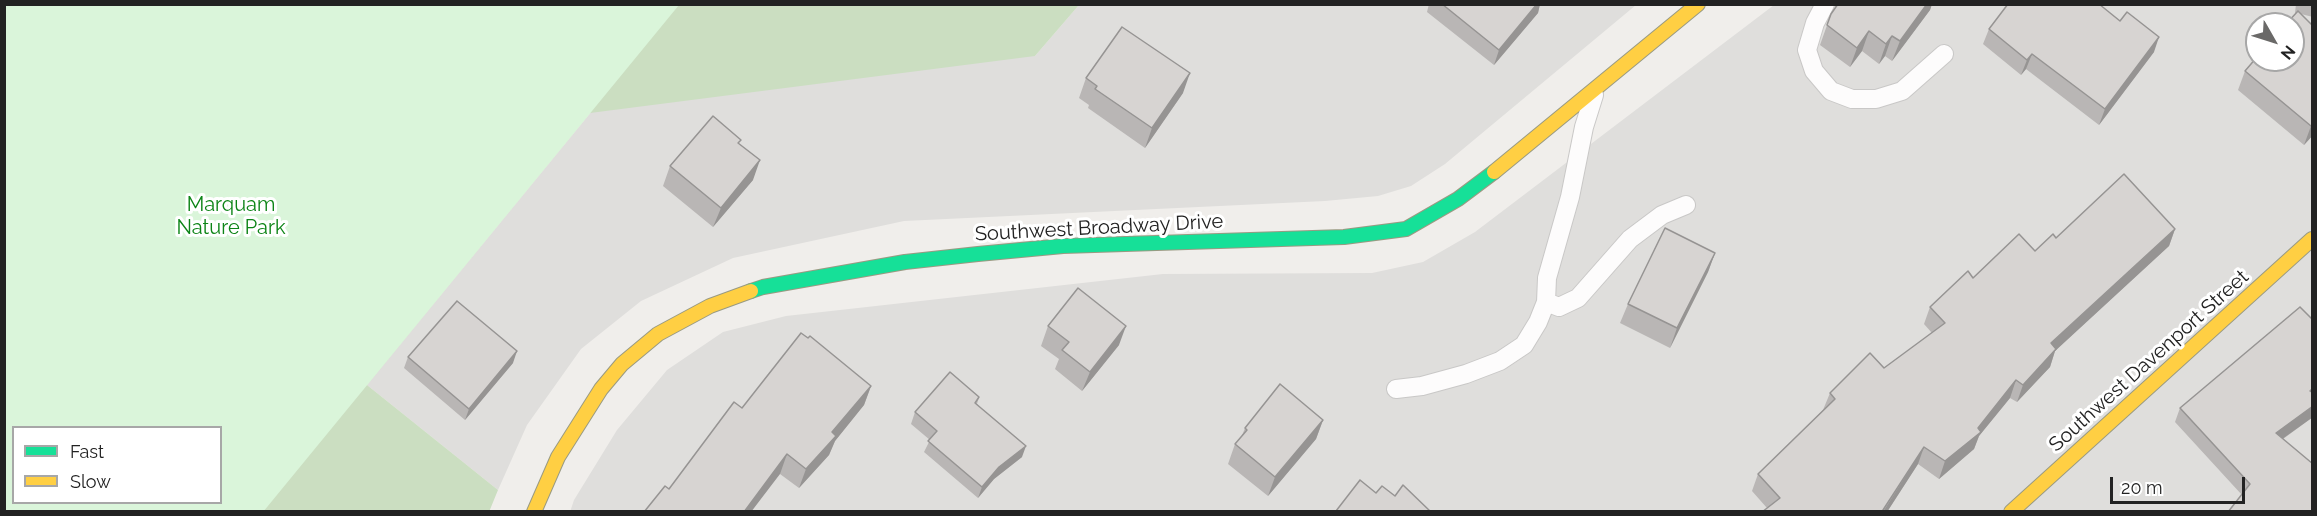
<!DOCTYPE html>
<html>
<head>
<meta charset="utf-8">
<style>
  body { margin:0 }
  #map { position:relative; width:2317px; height:516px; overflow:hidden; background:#f0eeeb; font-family:Raleway,sans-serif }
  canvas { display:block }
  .frame { position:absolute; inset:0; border:6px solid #222; pointer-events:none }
  .legend { position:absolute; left:12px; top:426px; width:210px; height:78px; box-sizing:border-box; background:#fff; border:2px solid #a7a7a7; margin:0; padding:8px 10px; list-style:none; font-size:18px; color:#222 }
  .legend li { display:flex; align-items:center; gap:12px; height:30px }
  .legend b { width:30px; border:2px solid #a7a7a7 }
  .north { position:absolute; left:2245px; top:12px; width:60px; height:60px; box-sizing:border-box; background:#fff; border:2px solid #a7a7a7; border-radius:50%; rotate:129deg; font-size:16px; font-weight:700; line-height:24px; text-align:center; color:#222 }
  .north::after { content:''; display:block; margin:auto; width:21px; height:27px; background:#6a6968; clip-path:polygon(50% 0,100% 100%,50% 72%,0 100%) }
  .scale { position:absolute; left:2110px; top:477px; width:135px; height:27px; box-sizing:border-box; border:3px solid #222; border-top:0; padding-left:8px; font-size:18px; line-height:21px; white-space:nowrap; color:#222; -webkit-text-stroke:4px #fff; paint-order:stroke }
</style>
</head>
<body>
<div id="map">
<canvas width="2317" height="516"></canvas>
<div class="frame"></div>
<ul class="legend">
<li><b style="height:8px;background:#16e098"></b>Fast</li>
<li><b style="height:8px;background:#ffcf43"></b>Slow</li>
</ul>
<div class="north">N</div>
<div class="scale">20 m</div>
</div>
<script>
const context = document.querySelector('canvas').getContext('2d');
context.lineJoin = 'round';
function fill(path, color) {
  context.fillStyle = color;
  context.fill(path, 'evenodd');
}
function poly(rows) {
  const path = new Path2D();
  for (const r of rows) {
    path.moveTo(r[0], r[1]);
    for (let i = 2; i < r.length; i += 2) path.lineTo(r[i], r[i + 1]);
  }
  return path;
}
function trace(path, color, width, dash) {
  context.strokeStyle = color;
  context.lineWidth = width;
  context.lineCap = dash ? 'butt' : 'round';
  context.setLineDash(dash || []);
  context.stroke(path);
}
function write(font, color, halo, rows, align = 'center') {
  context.font = font + ' Raleway,sans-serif';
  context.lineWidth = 6;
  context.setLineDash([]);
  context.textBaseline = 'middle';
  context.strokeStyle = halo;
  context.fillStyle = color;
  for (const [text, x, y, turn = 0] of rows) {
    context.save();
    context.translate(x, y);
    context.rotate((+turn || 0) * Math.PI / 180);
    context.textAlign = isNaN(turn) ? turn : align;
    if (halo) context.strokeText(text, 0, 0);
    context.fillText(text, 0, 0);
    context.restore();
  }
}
const residential = poly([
  [679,5,1035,56,1079,5,1636,5,1445,164,1411,186,1378,196,1325,201,904,221,733,258,641,301,581,349,527,425,498,490,367,385],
  [1774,5,2312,5,2312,511,570,512,574,500,617,430,667,370,723,332,786,316,1163,274,1372,273,1423,262,1475,232],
  [2257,24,2293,24,2293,60,2257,60]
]);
const forest = poly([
  [4,5,1079,5,1035,56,590,113,367,385,498,490,489,512,5,511],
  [14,428,220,428,220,502,14,502]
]);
const park = poly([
  [4,5,5,4,679,5,263,512,5,511],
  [14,428,220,428,220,502,14,502]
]);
const lane = poly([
  [1825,4,1815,23,1807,50,1814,71,1831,91,1852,99,1876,99,1902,91,1944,54],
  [1546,302,1559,307,1578,298,1630,239,1662,215,1686,205],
  [1396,389,1422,386,1466,374,1500,361,1524,345,1538,322,1546,302,1547,278,1570,197,1584,127,1594,95]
]);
const fast = poly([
  [751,291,763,287,905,262,978,254,1063,246,1344,237,1406,229,1458,199,1494,172]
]);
const slow = poly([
  [1494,172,1698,4],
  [534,512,558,457,601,389,622,364,658,334,710,306,751,291],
  [2011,512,2312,239]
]);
const wall = poly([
  [1429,4,1540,4,1538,13,1494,65,1427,12],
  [1836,4,1932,4,1930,10,1892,61,1885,56,1879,64,1862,51,1850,67,1820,45,1831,14,1835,8],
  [2296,4,2313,4,2313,17,2301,14,2313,26,2313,135,2304,145,2238,90,2245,71,2296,13,2295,13],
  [1989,29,2154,52,2099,125,2026,69,2021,75,1983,44],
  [1086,78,1183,93,1145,148,1088,108,1089,105,1079,98],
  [739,144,753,180,713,227,663,186,670,166],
  [2175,229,2169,246,2055,351,2050,367,2017,402,2010,398,1979,436,1974,449,1939,479,1918,464,1887,512,1762,512,1767,508,1752,491,1758,474,1823,410,1830,393,1884,368,1932,333,1924,324,1930,307,1973,278,2035,251,2056,238],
  [1715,253,1708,272,1670,348,1620,323,1628,304],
  [2313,320,2313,417,2283,439,2313,464,2242,495,2175,422,2180,408],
  [1048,326,1119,345,1082,391,1055,369,1059,359,1041,346],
  [408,357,513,363,465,420,404,368],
  [871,386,864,405,835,441,829,455,799,488,780,474,669,489,742,408],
  [979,397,977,404,1022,457,994,479,978,498,924,452,930,440,911,424,915,412],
  [1323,420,1316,439,1268,496,1228,464,1235,444,1241,438,1245,428]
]);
const shadedWall = poly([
  [1537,4,1540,4,1538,13,1494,65,1499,50],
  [1927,4,1932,4,1930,10,1892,61,1900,41],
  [1869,31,1862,51,1850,67,1857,48],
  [1892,36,1885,56,1879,64,1886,44],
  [2159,37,2154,52,2099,125,2105,109],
  [2032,54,2026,69,2021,75,2027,60],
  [1190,73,1183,93,1145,148,1152,128],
  [2313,124,2313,135,2304,145,2311,126],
  [760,160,753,180,713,227,721,208],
  [2175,229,2169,246,2055,351,2050,367,2017,402,2023,385,2051,343],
  [1715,253,1708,272,1670,348,1677,328],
  [1126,326,1119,345,1082,391,1090,372],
  [517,351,513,363,465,420,469,409],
  [2016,380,2010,398,1979,436,1974,449,1939,479,1945,461,1978,428],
  [871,386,864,405,835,441,829,455,799,488,806,469,832,432],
  [2313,406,2313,417,2271,447,2276,433],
  [1323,420,1316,439,1268,496,1275,477],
  [1026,446,1022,457,994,479,978,498,982,487,999,467],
  [1924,447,1918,464,1887,512,1883,512],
  [787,454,780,474,751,512,744,512]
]);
const building = poly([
  [1442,4,1537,4,1499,50,1442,4],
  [1838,4,1927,4,1900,41,1892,36,1886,44,1869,31,1857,48,1827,25,1831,14,1838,4],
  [2008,4,2099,4,2120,21,2127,12,2159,37,2105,109,2032,54,2027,60,1989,29,2008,4],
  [2298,11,2313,26,2313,124,2311,126,2245,71,2257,57,2257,60,2293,60,2293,24,2286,24,2298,11],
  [1122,27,1190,73,1152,128,1095,89,1097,86,1086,78,1122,27],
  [713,116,741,140,738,143,760,160,721,208,670,166,713,116],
  [2124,174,2175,229,2051,343,2056,349,2023,385,2016,380,1978,428,1981,432,1945,461,1924,447,1883,510,1884,512,1762,512,1780,498,1758,474,1835,399,1830,393,1870,353,1884,368,1945,323,1930,307,1968,271,1973,278,2019,234,2035,251,2053,234,2056,238,2124,174],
  [1665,228,1715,253,1677,328,1628,304,1665,228],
  [1078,288,1126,326,1090,372,1062,350,1069,342,1048,326,1078,288],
  [457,301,517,351,469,409,408,357,457,301],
  [2300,307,2313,320,2313,388,2310,391,2313,393,2313,406,2276,433,2313,464,2313,512,2228,512,2250,484,2180,408,2300,307],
  [801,333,808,338,810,336,871,386,832,432,836,436,806,469,787,454,744,512,644,512,665,486,669,489,734,402,742,408,801,333],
  [950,372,979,397,975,403,1026,446,999,467,982,487,928,441,937,431,915,412,950,372],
  [1280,384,1323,420,1275,477,1235,444,1247,430,1245,428,1280,384],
  [1360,480,1376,493,1382,486,1395,496,1403,485,1431,512,1337,512,1336,511,1360,480]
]);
const parkNames = [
  ["Marquam",231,205],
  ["Nature Park",231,228]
];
const streetNames = [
  ["Southwest Broadway Drive",1099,228,-3],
  ["Southwest Davenport Street",2149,361,-42]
];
fill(residential, '#dfdedc');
fill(forest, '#cbdec1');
fill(park, '#daf5da');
trace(lane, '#c9c8c7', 20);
trace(fast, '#999a82', 16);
trace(slow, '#999a82', 16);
trace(lane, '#fdfcfc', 18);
trace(fast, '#16e098', 14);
trace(slow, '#ffcf43', 14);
fill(wall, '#b9b6b5');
fill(shadedWall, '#969493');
fill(building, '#d7d4d2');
trace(building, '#969493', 1.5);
write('20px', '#0c8416', '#fff', parkNames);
write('20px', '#222', '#fff', streetNames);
</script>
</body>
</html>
